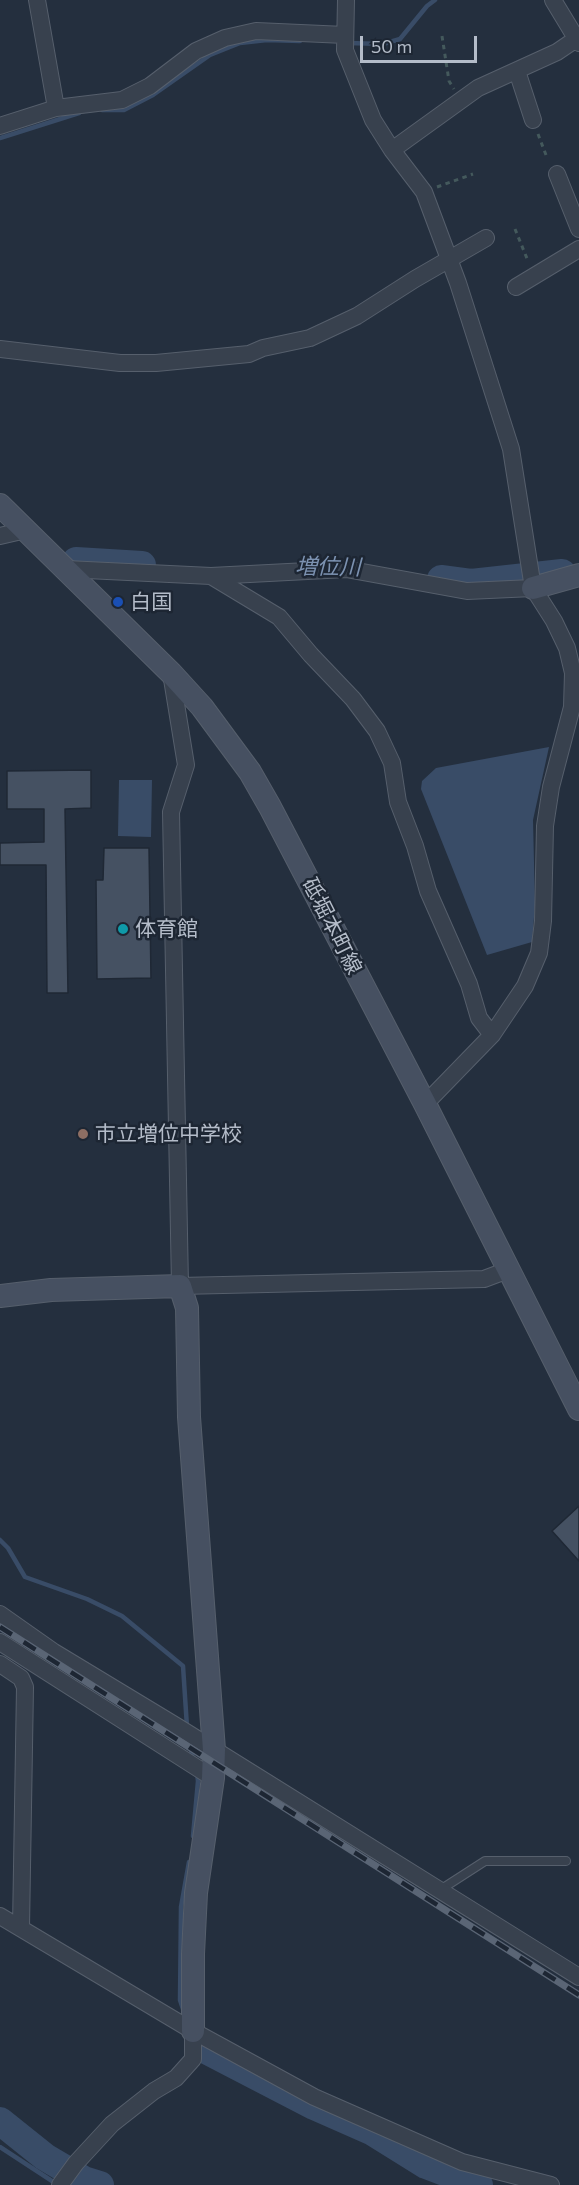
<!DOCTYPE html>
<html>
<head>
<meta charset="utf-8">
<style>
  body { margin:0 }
  #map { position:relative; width:579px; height:2185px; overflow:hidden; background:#242f3e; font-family:Commissioner,sans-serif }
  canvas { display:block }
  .scale { position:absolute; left:360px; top:36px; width:117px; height:27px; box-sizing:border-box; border:3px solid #b4bcc9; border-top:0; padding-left:8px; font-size:18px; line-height:21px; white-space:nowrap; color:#b4bcc9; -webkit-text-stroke:4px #1d2633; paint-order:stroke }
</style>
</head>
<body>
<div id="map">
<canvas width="579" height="2185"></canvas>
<div class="scale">50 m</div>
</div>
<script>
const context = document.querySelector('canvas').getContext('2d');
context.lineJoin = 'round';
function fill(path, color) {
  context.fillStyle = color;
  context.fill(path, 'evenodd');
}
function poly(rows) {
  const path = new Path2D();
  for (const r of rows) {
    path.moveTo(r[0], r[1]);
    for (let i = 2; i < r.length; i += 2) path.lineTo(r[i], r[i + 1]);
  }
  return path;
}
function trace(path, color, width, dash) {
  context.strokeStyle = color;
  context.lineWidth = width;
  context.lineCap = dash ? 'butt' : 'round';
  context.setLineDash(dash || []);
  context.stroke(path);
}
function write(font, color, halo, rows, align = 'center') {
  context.font = font + ' Commissioner,"Noto Sans JP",sans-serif';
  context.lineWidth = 5;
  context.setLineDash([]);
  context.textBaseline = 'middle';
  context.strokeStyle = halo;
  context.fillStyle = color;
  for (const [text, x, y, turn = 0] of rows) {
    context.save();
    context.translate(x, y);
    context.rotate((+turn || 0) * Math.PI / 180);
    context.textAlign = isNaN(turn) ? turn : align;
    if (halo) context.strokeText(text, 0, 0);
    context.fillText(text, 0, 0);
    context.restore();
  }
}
const water = poly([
  [549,747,533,820,535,905,532,942,487,955,421,789,422,781,436,768],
  [119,780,152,780,151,837,118,836]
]);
const stream = poly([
  [348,43,383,44,400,39,427,6,435,0],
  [102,110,124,110,153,95,210,55,240,43,267,40,300,41],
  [0,138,79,113],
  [0,1540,8,1548,25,1577,87,1599,122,1616,183,1666,187,1727],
  [189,1741,193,1759],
  [193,1836,198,1781,197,1773],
  [183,2009,180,2000,181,1907,189,1862],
  [0,2147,58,2185]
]);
const river = poly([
  [76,561,142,565],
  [441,579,471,583,562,573],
  [206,2050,314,2106,373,2132,426,2165,479,2185],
  [0,2121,45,2157,84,2180,100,2185]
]);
const building = poly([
  [91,770,91,808,65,809,68,993,47,993,46,865,0,865,0,843,44,842,44,809,7,809,7,771,91,770],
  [104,848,149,848,151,978,97,979,96,880,103,880,104,848],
  [579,1506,579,1561,552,1531,579,1506]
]);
const path = poly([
  [442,36,449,81,454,89],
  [538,134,546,155],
  [437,187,473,174],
  [515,229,528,261]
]);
const lane = poly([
  [440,1890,485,1861,566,1861]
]);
const street = poly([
  [37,0,56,108],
  [346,0,345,50,373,120,392,150,424,192,458,283,511,449,533,588,554,621,567,648,573,673,572,707,551,787,545,826,543,921,539,953,525,986,492,1035,425,1104],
  [553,0,579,43],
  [517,71,533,120],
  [0,126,56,108,122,100,150,86,196,51,225,38,256,31,345,35],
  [392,150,478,88,557,52,579,37],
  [557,174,579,229],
  [516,287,579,249],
  [0,349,120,363,156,363,249,354,263,348,310,338,357,316,415,279,486,238],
  [0,536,26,530],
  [66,569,211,576,346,569,467,591,533,588],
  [211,576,279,617,311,655,353,699,377,731,392,763,398,802,415,846,428,891,469,984,479,1018,492,1035],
  [171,673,186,765,171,812,180,1286,484,1279,508,1270],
  [0,1614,54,1652,178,1727,579,1977],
  [0,1642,213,1778],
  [0,1664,21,1678,25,1687,21,1927],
  [0,1916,193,2031,314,2097,462,2162,551,2185],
  [60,2185,76,2163,112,2124,154,2091,176,2078,193,2059,193,2031]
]);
const secondary = poly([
  [0,505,171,673,202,707,250,772,270,807,425,1104,579,1409],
  [533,588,579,575],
  [0,1296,51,1290,180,1286,187,1308,189,1417,214,1750,213,1778,196,1893,193,1954,193,2031]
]);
const rail = poly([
  [0,1627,579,1995]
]);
const markers = [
  [118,602,6,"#1a4fb4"],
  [123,929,6,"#0f9aa8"],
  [83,1134,6,"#8d6e63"]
];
const poiNames = [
  ["白国",130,602],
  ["体育館",135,929],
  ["市立増位中学校",95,1134]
];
const streetNames = [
  ["砥堀本町線",332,926,63]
];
const waterNames = [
  ["増位川",328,567,1]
];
fill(water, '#394c67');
trace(stream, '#394c67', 4.5);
trace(river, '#394c67', 28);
fill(building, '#455162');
trace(building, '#1f2835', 1.5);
trace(lane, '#565f6c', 10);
trace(street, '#565f6c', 18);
trace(secondary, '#565f6c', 24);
trace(path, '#44595c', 3, [4.5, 4.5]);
trace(lane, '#38414e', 8);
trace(street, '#38414e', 16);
trace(secondary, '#465061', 22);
trace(rail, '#5a6575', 7);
trace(rail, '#1d2633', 4.5, [14]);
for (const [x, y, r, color] of markers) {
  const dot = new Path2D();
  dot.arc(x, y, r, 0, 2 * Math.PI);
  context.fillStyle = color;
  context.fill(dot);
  trace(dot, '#1d2633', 2);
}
write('21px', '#b4bcc9', '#1d2633', poiNames, 'left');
write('21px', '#b4bcc9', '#1d2633', streetNames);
write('italic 22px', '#7c92b1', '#1d2633', waterNames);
</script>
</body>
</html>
